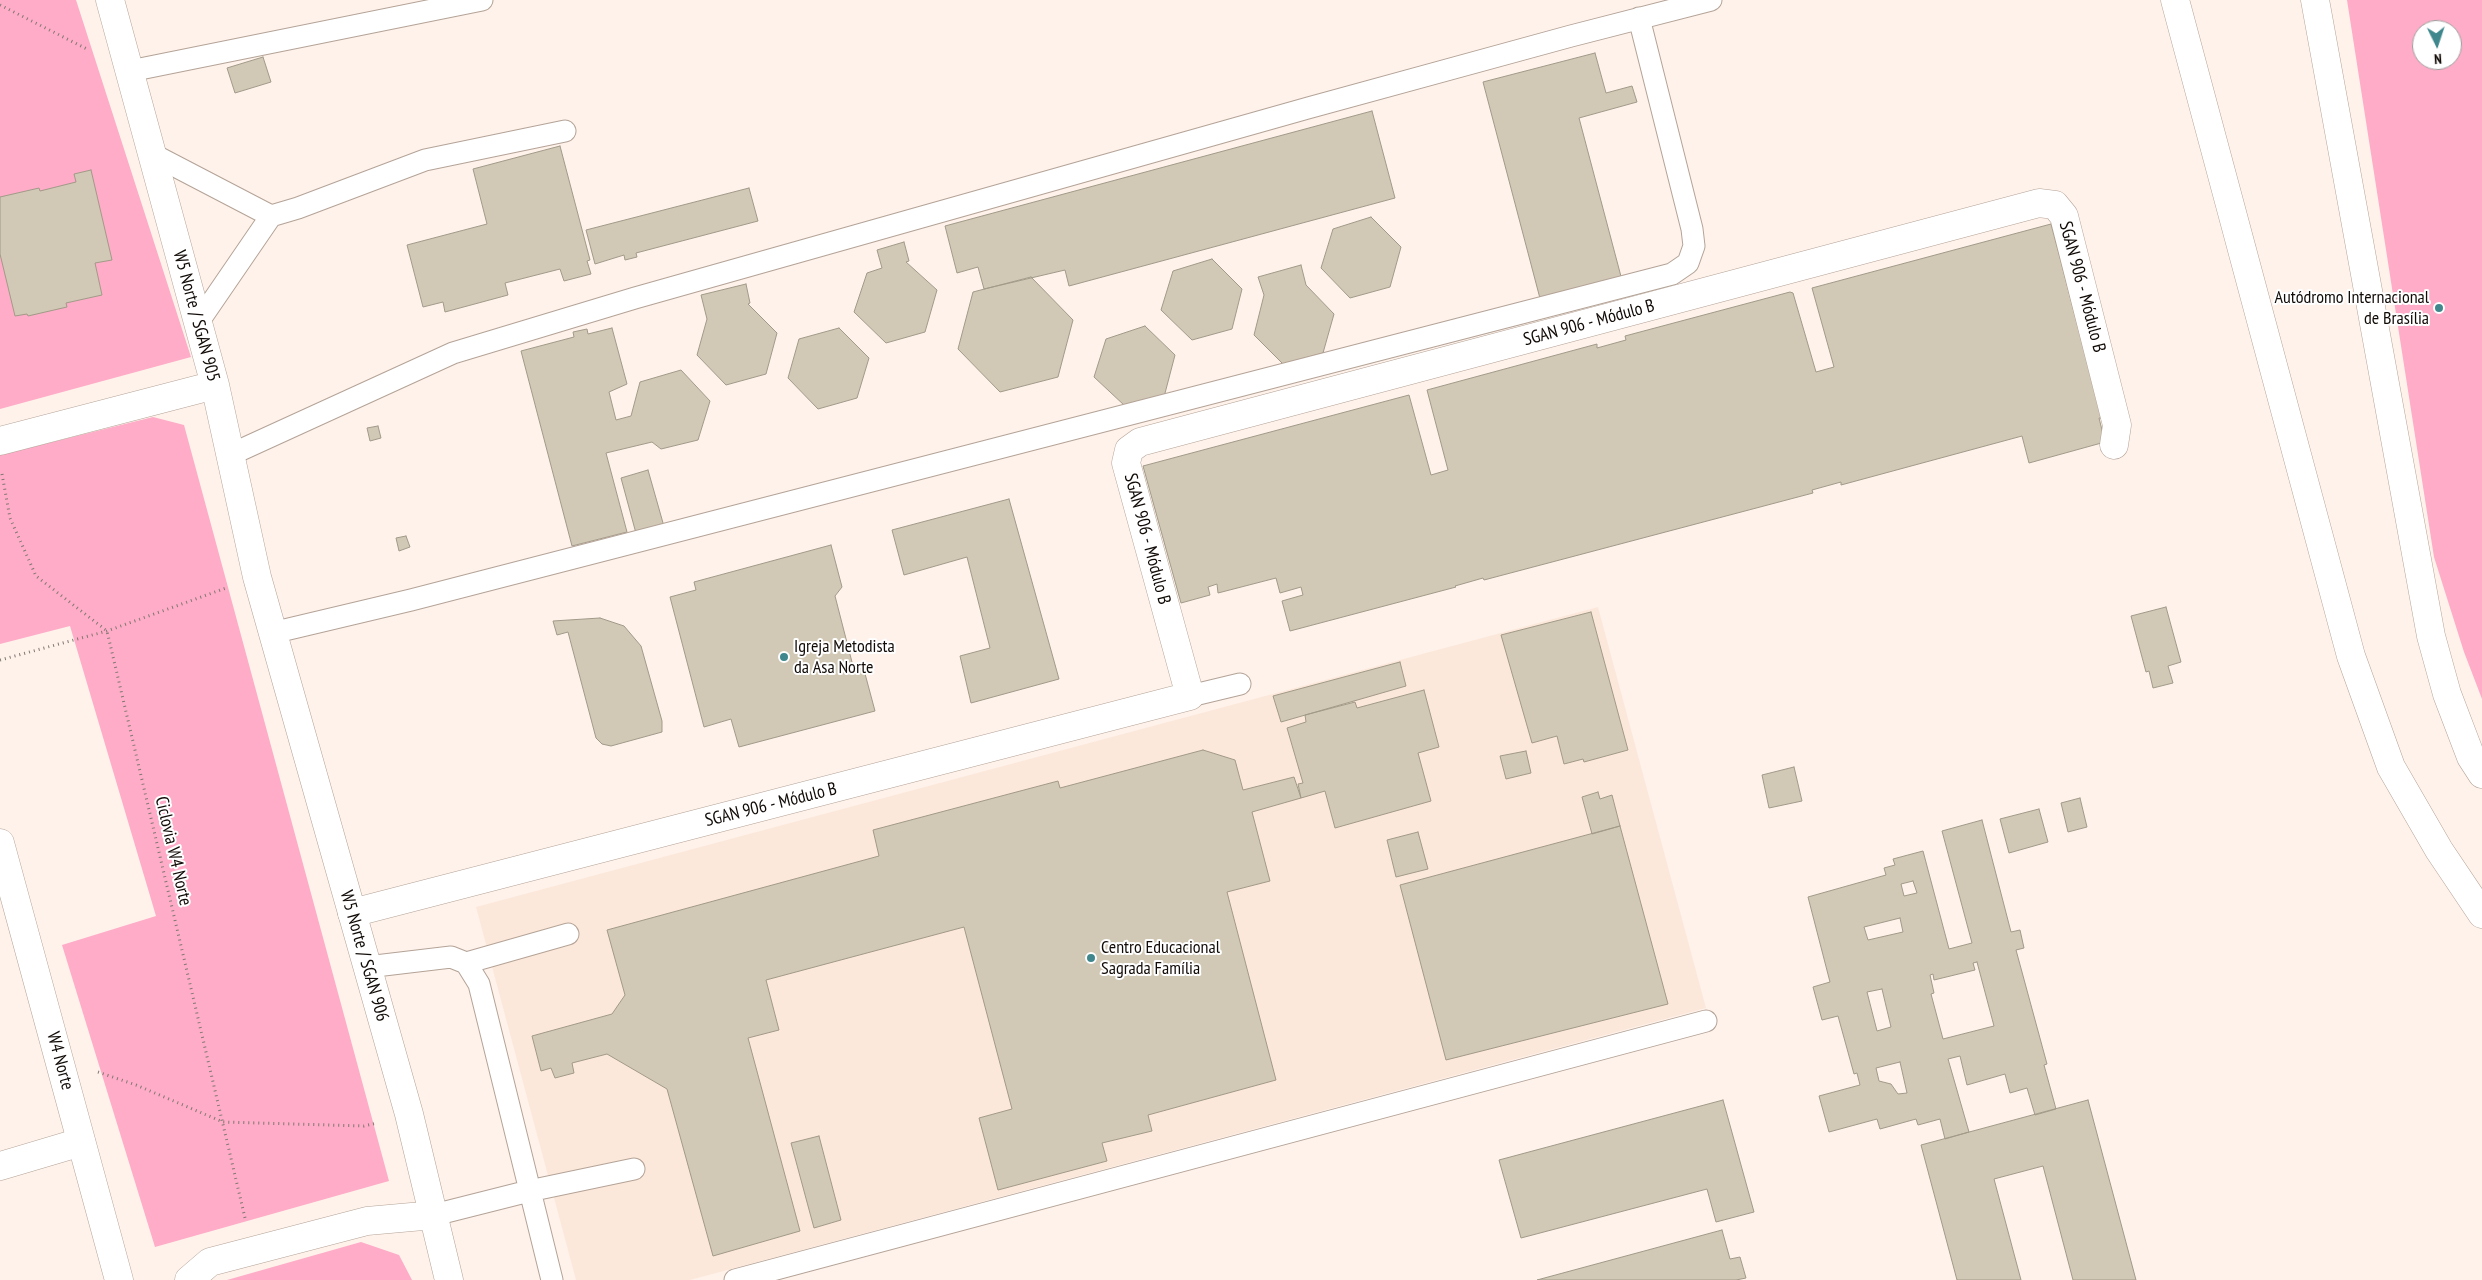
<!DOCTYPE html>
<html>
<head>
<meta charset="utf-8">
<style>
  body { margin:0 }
  #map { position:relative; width:2482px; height:1280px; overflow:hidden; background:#fef2eb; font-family:"PT Sans Narrow",sans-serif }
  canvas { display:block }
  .north { position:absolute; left:2412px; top:20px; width:50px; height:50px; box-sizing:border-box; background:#fff; border:1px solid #a09d9c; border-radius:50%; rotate:176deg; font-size:14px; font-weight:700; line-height:20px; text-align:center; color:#110b07 }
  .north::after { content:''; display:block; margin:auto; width:18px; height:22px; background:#3f878c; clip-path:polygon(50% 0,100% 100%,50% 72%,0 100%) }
</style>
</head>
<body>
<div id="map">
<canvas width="2482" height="1280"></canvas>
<div class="north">N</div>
</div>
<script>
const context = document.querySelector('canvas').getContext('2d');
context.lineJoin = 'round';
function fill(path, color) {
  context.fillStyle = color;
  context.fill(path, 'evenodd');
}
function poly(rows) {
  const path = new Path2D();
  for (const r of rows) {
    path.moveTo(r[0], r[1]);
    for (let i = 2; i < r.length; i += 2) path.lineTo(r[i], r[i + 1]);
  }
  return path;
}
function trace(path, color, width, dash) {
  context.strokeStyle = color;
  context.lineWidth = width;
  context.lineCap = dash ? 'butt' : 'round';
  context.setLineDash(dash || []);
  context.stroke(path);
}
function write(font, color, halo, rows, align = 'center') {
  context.font = font + ' "PT Sans Narrow",sans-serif';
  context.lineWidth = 4;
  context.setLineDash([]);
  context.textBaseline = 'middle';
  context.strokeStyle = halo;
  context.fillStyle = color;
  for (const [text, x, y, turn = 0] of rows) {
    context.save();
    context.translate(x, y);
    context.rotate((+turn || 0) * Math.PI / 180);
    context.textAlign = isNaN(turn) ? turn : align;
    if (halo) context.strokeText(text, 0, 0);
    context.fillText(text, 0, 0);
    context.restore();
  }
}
const built = poly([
  [1598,607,1706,1008,690,1280,576,1280,476,907]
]);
const green = poly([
  [0,0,76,0,191,357,0,409],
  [2347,0,2482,0,2482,699,2464,652,2434,557],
  [2422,30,2452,30,2452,60,2422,60],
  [153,417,184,425,389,1181,155,1247,62,945,156,916,70,626,0,644,0,455],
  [361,1242,399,1255,412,1280,227,1280]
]);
const building = poly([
  [1595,53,1606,93,1632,86,1637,102,1579,118,1623,284,1542,306,1483,82,1595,53],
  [263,57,271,82,235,93,227,68,263,57],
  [1372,111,1395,198,1069,286,1065,270,984,289,978,267,957,273,945,226,1372,111],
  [560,146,590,260,587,261,591,274,564,281,560,269,505,283,508,295,445,312,443,302,423,307,407,245,487,224,473,169,560,146],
  [91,170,112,260,95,263,102,295,66,303,67,307,28,316,27,314,15,316,0,254,0,197,39,188,40,191,76,182,74,174,91,170],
  [749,188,758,221,636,253,637,257,625,260,624,255,595,264,586,230,749,188],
  [1371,217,1401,247,1390,287,1350,298,1321,268,1333,229,1371,217],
  [2051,224,2102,418,2099,418,2105,442,2029,463,2022,436,1841,485,1841,482,1812,490,1813,493,1484,580,1483,578,1455,586,1456,587,1290,631,1282,601,1303,595,1301,587,1280,593,1276,578,1218,593,1217,584,1208,587,1210,595,1181,603,1143,466,1409,395,1431,475,1448,470,1427,390,1597,344,1597,348,1626,340,1625,336,1790,292,1793,293,1816,372,1834,367,1812,288,2051,224],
  [904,242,909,261,906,262,937,290,925,332,886,343,854,312,867,273,882,268,877,250,904,242],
  [1212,259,1242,289,1232,329,1192,340,1161,310,1173,271,1212,259],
  [1301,265,1306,285,1334,314,1323,353,1283,364,1254,335,1264,295,1258,277,1301,265],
  [1031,277,1073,320,1064,354,1058,377,1000,392,958,349,973,292,1031,277],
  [746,284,750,303,748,304,777,333,766,374,726,385,697,355,707,319,701,295,746,284],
  [1145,326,1175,355,1164,397,1125,406,1094,377,1106,339,1145,326],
  [612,328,627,384,609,392,616,420,631,416,640,382,681,370,710,401,698,440,661,449,652,442,606,453,627,532,572,546,521,351,574,337,573,332,587,329,588,334,612,328],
  [839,328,869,358,857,398,818,409,788,378,799,339,839,328],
  [378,426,381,438,370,441,367,428,378,426],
  [648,470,665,530,637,537,621,478,648,470],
  [1009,499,1059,679,971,703,960,656,990,648,967,557,904,575,892,530,1009,499],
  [406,536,410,547,399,551,396,538,406,536],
  [831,545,842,587,835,596,853,666,864,670,875,711,739,747,731,719,704,727,670,597,696,590,694,582,831,545],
  [2166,607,2181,662,2168,666,2173,683,2153,688,2149,671,2146,672,2131,616,2166,607],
  [1591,612,1628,750,1584,762,1583,759,1564,764,1557,736,1532,743,1501,635,1591,612],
  [600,618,624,626,641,646,662,721,662,732,611,746,602,744,596,738,568,632,557,635,553,621,600,618],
  [1400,662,1406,686,1281,722,1273,696,1400,662],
  [1424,690,1439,747,1418,753,1431,801,1335,828,1325,791,1301,798,1298,784,1303,783,1287,728,1306,722,1305,715,1355,702,1357,708,1424,690],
  [1203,750,1235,760,1243,790,1294,777,1301,798,1252,812,1270,881,1227,892,1276,1080,1148,1115,1152,1131,1102,1143,1107,1161,998,1190,979,1118,1012,1109,964,927,766,980,779,1030,748,1038,800,1231,713,1256,667,1089,607,1054,572,1063,574,1073,555,1078,551,1068,541,1071,532,1036,612,1014,625,995,607,930,879,856,873,830,1058,781,1060,788,1203,750],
  [1526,751,1531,773,1506,779,1500,756,1526,751],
  [1794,767,1802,801,1769,808,1762,775,1794,767],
  [1598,792,1600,799,1612,795,1620,826,1592,834,1582,797,1598,792],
  [2080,798,2087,827,2068,832,2061,803,2080,798],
  [2039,809,2048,842,2009,853,2000,819,2039,809],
  [1982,820,2011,932,2020,930,2024,948,2016,950,2047,1064,2044,1065,2056,1109,2035,1115,2027,1088,2010,1093,2005,1074,1967,1085,1960,1056,1948,1059,1969,1132,1945,1139,1940,1119,1918,1125,1916,1119,1880,1129,1877,1119,1829,1132,1819,1096,1860,1085,1857,1073,1854,1074,1838,1016,1822,1020,1813,987,1830,982,1808,897,1886,875,1884,868,1895,865,1893,859,1923,851,1949,949,1972,943,1942,831,1982,820],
  [1913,881,1917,893,1904,896,1901,884,1913,881],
  [1900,918,1903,932,1868,940,1864,927,1900,918],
  [1977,962,1994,1026,1943,1039,1931,994,1934,993,1930,975,1933,974,1934,980,1975,970,1973,963,1977,962],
  [1882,989,1891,1027,1877,1031,1867,992,1882,989],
  [1900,1062,1907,1093,1898,1094,1891,1084,1879,1081,1876,1068,1900,1062],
  [1620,826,1668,1004,1446,1060,1400,885,1620,826],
  [1418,832,1428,869,1396,877,1387,840,1418,832],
  [1723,1100,1754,1212,1716,1222,1707,1189,1521,1238,1499,1160,1723,1100],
  [2088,1100,2136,1280,2073,1280,2043,1166,1994,1179,2021,1280,1957,1280,1921,1145,2088,1100],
  [819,1136,841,1220,814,1228,791,1143,819,1136],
  [1722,1230,1730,1259,1740,1257,1746,1278,1736,1280,1537,1280,1722,1230]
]);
const path = poly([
  [0,5,89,50],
  [2,474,10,518,36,576,107,631,245,1218],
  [0,660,107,631,226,588],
  [98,1072,136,1085,223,1122,364,1126,377,1123]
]);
const service = poly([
  [130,71,482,0],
  [152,154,271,216,197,324],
  [271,216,298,208,425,160,565,131],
  [232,454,453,353,635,298,1308,108,1571,36,1711,0],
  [272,633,411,600,1672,274,1688,263,1694,246,1692,229,1639,18],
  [1190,696,1240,684],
  [466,963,568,934],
  [367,967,451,957,466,963,479,984,552,1280],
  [434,1215,529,1191,634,1169],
  [735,1280,1706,1021]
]);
const minor = poly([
  [352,913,1190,696,1126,463,1129,450,1140,442,2039,203,2055,205,2064,216,2117,425,2114,445],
  [0,1166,81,1142]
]);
const tertiary = poly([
  [2175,0,2351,656,2391,767,2439,850,2482,914],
  [2315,0,2431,636,2447,694,2471,757,2482,774]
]);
const secondary = poly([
  [110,0,215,385,257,577,409,1114,449,1280],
  [0,441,215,385],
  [0,843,119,1280],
  [189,1280,210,1262,367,1221,434,1215]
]);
const markers = [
  [2439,308,5,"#3f878c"],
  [784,657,5,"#3f878c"],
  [1091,958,5,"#3f878c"]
];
const streetNames = [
  ["SGAN 906 - Módulo B",2082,287,75],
  ["W5 Norte / SGAN 905",196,316,75],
  ["SGAN 906 - Módulo B",1589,323,-15],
  ["SGAN 906 - Módulo B",1147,539,75],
  ["SGAN 906 - Módulo B",771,805,-14],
  ["Ciclovia W4 Norte",173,851,77],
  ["W5 Norte / SGAN 906",364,956,74],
  ["W4 Norte",60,1061,75]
];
const poiNames = [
  ["Autódromo Internacional",2429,298,"right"],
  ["de Brasília",2429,319,"right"],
  ["Igreja Metodista",794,647],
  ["da Asa Norte",794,668],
  ["Centro Educacional",1101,948],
  ["Sagrada Família",1101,969]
];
fill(built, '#fce8da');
fill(green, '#feacc7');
fill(building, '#d1c9b6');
trace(building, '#a29a88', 1);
trace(service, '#b4a397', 23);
trace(minor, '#b4a397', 29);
trace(tertiary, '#b4a397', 29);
trace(secondary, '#b4a397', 29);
trace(path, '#817872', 3, [1, 4]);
trace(service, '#fff', 21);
trace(minor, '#fff', 28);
trace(tertiary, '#fff', 28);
trace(secondary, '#fff', 28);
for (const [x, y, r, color] of markers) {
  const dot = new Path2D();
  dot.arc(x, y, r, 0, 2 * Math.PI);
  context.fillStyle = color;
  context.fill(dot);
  trace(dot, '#fff', 2);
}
write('18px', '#110b07', '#fff', streetNames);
write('18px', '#110b07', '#fff', poiNames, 'left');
</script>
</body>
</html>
